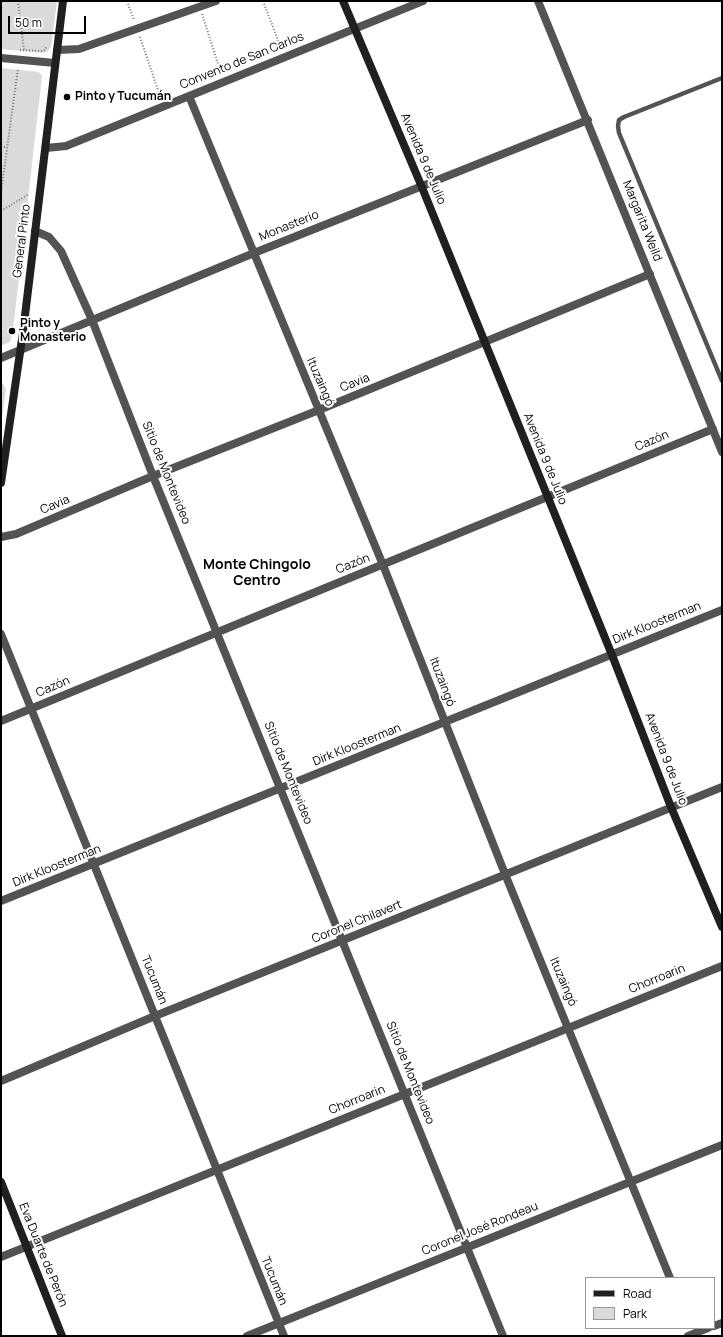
<!DOCTYPE html>
<html>
<head>
<meta charset="utf-8">
<style>
  body { margin:0 }
  #map { position:relative; width:723px; height:1337px; overflow:hidden; background:#fff; font-family:Manrope,sans-serif }
  canvas { display:block }
  .frame { position:absolute; inset:0; border:2px solid #000; pointer-events:none }
  .legend { position:absolute; left:585px; top:1277px; width:130px; height:52px; box-sizing:border-box; background:#fff; border:1px solid #999; margin:0; padding:5px 7px; list-style:none; font-size:12px; color:#000 }
  .legend li { display:flex; align-items:center; gap:8px; height:20px }
  .legend b { width:20px; border:1px solid #999 }
  .scale { position:absolute; left:8px; top:16px; width:78px; height:18px; box-sizing:border-box; border:2px solid #000; border-top:0; padding-left:5px; font-size:12px; line-height:14px; white-space:nowrap; color:#000; -webkit-text-stroke:3px #fff; paint-order:stroke }
</style>
</head>
<body>
<div id="map">
<canvas width="723" height="1337"></canvas>
<div class="frame"></div>
<ul class="legend">
<li><b style="height:5px;background:#202020"></b>Road</li>
<li><b style="height:11px;background:#dadada"></b>Park</li>
</ul>
<div class="scale">50 m</div>
</div>
<script>
const context = document.querySelector('canvas').getContext('2d');
context.lineJoin = 'round';
function fill(path, color) {
  context.fillStyle = color;
  context.fill(path, 'evenodd');
}
function poly(rows) {
  const path = new Path2D();
  for (const r of rows) {
    path.moveTo(r[0], r[1]);
    for (let i = 2; i < r.length; i += 2) path.lineTo(r[i], r[i + 1]);
  }
  return path;
}
function trace(path, color, width, dash) {
  context.strokeStyle = color;
  context.lineWidth = width;
  context.lineCap = dash ? 'butt' : 'round';
  context.setLineDash(dash || []);
  context.stroke(path);
}
function write(font, color, halo, rows, align = 'center') {
  context.font = font + ' Manrope,sans-serif';
  context.lineWidth = 4;
  context.setLineDash([]);
  context.textBaseline = 'middle';
  context.strokeStyle = halo;
  context.fillStyle = color;
  for (const [text, x, y, turn = 0] of rows) {
    context.save();
    context.translate(x, y);
    context.rotate((+turn || 0) * Math.PI / 180);
    context.textAlign = isNaN(turn) ? turn : align;
    if (halo) context.strokeText(text, 0, 0);
    context.fillText(text, 0, 0);
    context.restore();
  }
}
const green = poly([
  [1,1,57,1,51,47,48,51,44,53,1,49],
  [1,68,39,72,42,76,13,330,10,342,1,346],
  [1,380,6,389,1,425]
]);
const path = poly([
  [18,1,24,50],
  [127,1,134,20],
  [263,1,281,48],
  [202,14,221,73],
  [140,37,161,99],
  [20,50,41,51,45,50,47,46],
  [1,147,7,147],
  [1,193,18,68],
  [1,211,29,194]
]);
const lane = poly([
  [722,78,624,117,619,120,618,126,619,133,722,381]
]);
const street = poly([
  [538,1,722,452],
  [57,50,79,49,216,1],
  [1,58,55,63],
  [189,96,383,565,505,874,670,1278],
  [46,148,66,146,423,1],
  [35,231,49,237,61,251,92,320,153,476,503,1336],
  [1,358,254,253,588,120],
  [1,537,16,534,153,476,319,410,650,274],
  [1,634,284,1336],
  [1,721,713,429],
  [1,901,722,610],
  [1,1081,155,1016,722,787],
  [1,1257,722,966],
  [714,1326,722,1323],
  [247,1336,722,1145],
  [688,1336,708,1328]
]);
const secondary = poly([
  [343,1,421,185,612,655,671,807,722,927],
  [1,483,23,332,63,1],
  [1,1182,62,1336]
]);
const markers = [
  [67,97,4,"#000"],
  [12,331,4,"#000"]
];
const streetNames = [
  ["Convento de San Carlos",242,61,-22],
  ["Avenida 9 de Julio",423,159,67],
  ["Margarita Weild",642,221,68],
  ["Monasterio",289,226,-22],
  ["General Pinto",22,241,-83],
  ["Ituzaingó",320,382,67],
  ["Cavia",355,383,-22],
  ["Cazón",652,441,-23],
  ["Avenida 9 de Julio",545,459,68],
  ["Sitio de Montevideo",166,473,68],
  ["Cavia",55,505,-23],
  ["Cazón",353,564,-22],
  ["Dirk Kloosterman",657,623,-22],
  ["Ituzaingó",442,682,69],
  ["Cazón",53,687,-23],
  ["Dirk Kloosterman",357,745,-22],
  ["Avenida 9 de Julio",666,759,69],
  ["Sitio de Montevideo",288,773,68],
  ["Dirk Kloosterman",57,866,-22],
  ["Coronel Chilavert",357,922,-22],
  ["Chorroarin",657,979,-22],
  ["Tucumán",154,980,68],
  ["Ituzaingó",563,982,67],
  ["Sitio de Montevideo",410,1073,68],
  ["Chorroarin",357,1100,-22],
  ["Coronel José Rondeau",480,1229,-22],
  ["Eva Duarte de Perón",43,1255,68],
  ["Tucumán",274,1281,68]
];
const poiNames = [
  ["Pinto y Tucumán",75,97],
  ["Pinto y",20,324],
  ["Monasterio",20,338]
];
const quarterNames = [
  ["Monte Chingolo",257,565],
  ["Centro",257,581]
];
fill(green, '#dadada');
trace(path, '#757575', 2, [1, 2]);
trace(lane, '#535353', 4.5);
trace(street, '#535353', 8);
trace(secondary, '#202020', 8);
for (const [x, y, r, color] of markers) {
  const dot = new Path2D();
  dot.arc(x, y, r, 0, 2 * Math.PI);
  context.fillStyle = color;
  context.fill(dot);
  trace(dot, '#fff', 1.5);
}
write('12px', '#000', '#fff', streetNames);
write('bold 12px', '#000', '#fff', poiNames, 'left');
write('bold 14px', '#000', '#fff', quarterNames);
</script>
</body>
</html>
